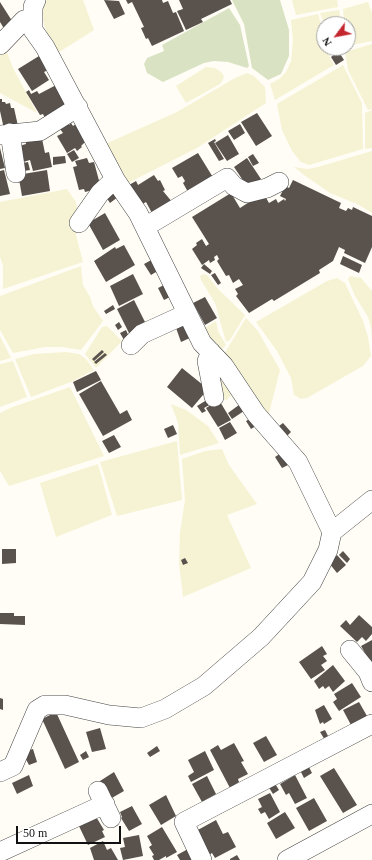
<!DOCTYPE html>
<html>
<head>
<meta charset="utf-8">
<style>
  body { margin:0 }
  #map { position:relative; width:372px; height:860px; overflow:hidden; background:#fffdf5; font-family:"Times New Roman",serif }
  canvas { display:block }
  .north { position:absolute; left:316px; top:16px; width:40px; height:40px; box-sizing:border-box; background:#fff; border:1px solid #a0a0a0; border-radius:50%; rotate:238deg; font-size:11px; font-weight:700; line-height:16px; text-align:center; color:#111 }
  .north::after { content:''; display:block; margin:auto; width:14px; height:18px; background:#c4262e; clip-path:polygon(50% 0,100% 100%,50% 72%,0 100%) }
  .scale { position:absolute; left:16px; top:826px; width:105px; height:18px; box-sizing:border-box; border:2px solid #111; border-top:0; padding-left:5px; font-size:12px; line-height:14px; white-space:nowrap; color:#111; -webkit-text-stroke:3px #fff; paint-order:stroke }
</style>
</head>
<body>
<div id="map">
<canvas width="372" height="860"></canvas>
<div class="north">N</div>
<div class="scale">50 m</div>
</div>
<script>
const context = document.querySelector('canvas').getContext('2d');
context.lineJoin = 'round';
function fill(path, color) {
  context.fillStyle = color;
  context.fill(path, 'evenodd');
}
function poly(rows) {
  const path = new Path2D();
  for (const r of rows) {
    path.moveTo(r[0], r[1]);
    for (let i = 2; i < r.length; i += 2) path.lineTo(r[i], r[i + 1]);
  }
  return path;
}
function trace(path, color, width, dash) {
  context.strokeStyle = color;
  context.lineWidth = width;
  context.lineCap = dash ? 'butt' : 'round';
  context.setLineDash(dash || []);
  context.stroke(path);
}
const farmland = poly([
  [45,0,83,0,94,30,56,54,45,28,42,16],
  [292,0,337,0,338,7,296,15],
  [368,2,372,13,372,41,352,45,348,37,348,24,344,24,343,9],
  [339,10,342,24,324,24,320,13],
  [318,14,324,33,324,48,329,48,330,54,329,56,334,65,275,100,270,84,279,79,286,72,291,61,293,40,291,20],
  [372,44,372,109,368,110,348,70,345,52],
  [6,50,13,68,37,113,0,93,0,56],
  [343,65,362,103,363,149,309,165,301,162,292,151,282,130,277,104],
  [206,67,215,68,221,72,224,76,223,80,220,84,186,103,176,86],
  [247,73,254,76,265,87,266,103,197,148,128,183,103,145,177,112,235,78],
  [372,110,372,148,365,149,365,113],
  [372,151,372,213,357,204,330,193,304,175,294,167,308,169,318,167],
  [67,189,76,202,77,208,76,235,83,262,3,289,3,265,0,257,0,202],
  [81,266,83,285,90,297,93,306,103,321,81,350,62,347,45,347,13,353,0,330,0,296],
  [203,274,207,275,218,289,245,315,230,340,226,342,215,303,201,280,200,276],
  [350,276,361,278,372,291,372,340,371,327,368,317,355,296,348,279],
  [337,278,345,283,363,321,368,337,371,356,363,366,307,398,301,399,294,395,291,378,277,351,256,322,327,281],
  [246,318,258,331,280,370,267,421,221,359],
  [216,321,218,331,226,345,218,353,205,328],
  [107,326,122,341,96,368,85,354,102,327],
  [0,336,11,358,0,361],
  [66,352,79,354,86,359,94,370,71,382,31,397,15,359,34,354],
  [215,360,232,394,226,401,220,394],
  [13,361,27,397,0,407,0,364],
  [70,387,104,456,9,486,0,471,0,413,10,408],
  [171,404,186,410,208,426,219,443,180,455,178,423],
  [177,441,182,500,117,516,100,462],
  [222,449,229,465,257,504,227,515,251,568,183,597,179,564,180,533,185,500,182,459,205,451],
  [98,464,112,515,56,537,40,483]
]);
const cemetery = poly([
  [232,0,280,0,289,30,289,56,281,74,268,80,252,68,244,24],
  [229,8,240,25,249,66,247,68,228,62,214,61,204,63,163,82,147,73,144,64,147,58,164,51,162,45]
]);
const building = poly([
  [104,0,119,1,125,14,114,19],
  [126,0,162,0,163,3,168,1,173,13,176,12,184,31,152,46,148,38,146,39,141,28,144,27,132,2,128,4],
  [179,0,230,0,232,4,201,19,203,22,186,30,177,11,183,9],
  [0,2,14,24,5,30,0,22],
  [337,49,344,60,336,65,331,57,335,54,333,51],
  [39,56,48,70,44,72,49,80,32,91,18,69],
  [60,83,69,109,47,122,43,114,40,115,26,92,29,90,31,94,37,91,39,94],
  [0,99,2,99,2,102,5,102,6,104,10,103,11,108,14,108,18,126,4,129,0,111],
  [257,113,272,136,256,146,241,122],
  [66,119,69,125,71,123,73,126,76,124,86,141,81,146,82,147,77,151,75,148,67,153,57,136,63,133,60,129],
  [240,124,245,133,234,140,228,131],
  [41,134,45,153,49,152,52,167,33,171,30,160,23,162,19,146,26,144,25,138],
  [228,135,239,154,227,161,215,143],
  [215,139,216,141,214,142,224,159,219,161,208,143],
  [0,148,5,168,0,169],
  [74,150,79,158,72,162,67,154],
  [198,153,214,179,188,192,183,183,185,181,182,176,178,178,172,168],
  [253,154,259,163,253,166,248,157],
  [65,156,66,163,53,165,53,157],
  [87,158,89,163,94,162,101,188,85,192,84,189,79,190,73,167,77,166,75,161],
  [247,158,261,179,248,188,234,167],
  [28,162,30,170,24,171,23,163],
  [4,170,10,194,0,196,0,171],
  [47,170,50,191,22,196,19,179,24,178,23,174],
  [154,175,158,181,160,180,165,190,163,191,173,203,153,215,146,202,141,205,129,185,136,181,138,185],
  [293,180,341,203,339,208,346,211,348,208,352,210,353,207,372,216,372,247,365,263,344,253,345,250,339,247,333,261,319,270,320,273,274,301,272,299,249,313,236,296,238,294,235,289,243,285,239,279,233,283,229,275,226,276,217,261,219,259,217,255,214,257,215,260,210,263,209,260,202,265,192,249,197,245,196,243,202,239,206,246,209,244,192,217,231,193,240,208,260,195,265,196,269,203,276,199,278,203,284,199,285,201,286,199,280,196,285,186,289,188],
  [114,192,118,197,110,203,106,197],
  [105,213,120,240,103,250,88,223],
  [124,245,135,265,106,282,94,261,115,247,116,249],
  [343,256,362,265,359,273,340,264],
  [155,258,161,269,151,275,144,264],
  [204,264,212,271,210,274,201,268],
  [215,273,221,283,218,285,211,275],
  [133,274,143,294,119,306,110,286],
  [166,284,172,296,164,300,158,288],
  [205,297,217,318,205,325,193,303],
  [134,300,148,328,131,337,117,309],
  [113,305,115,309,106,314,104,311],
  [185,321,192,337,181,342,175,325],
  [119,322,122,327,118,330,115,325],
  [126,330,129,337,124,340,120,333],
  [102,350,104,352,94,361,92,359],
  [105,353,107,355,96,364,94,362],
  [182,368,208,389,192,408,167,387],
  [96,371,101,380,77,392,73,382],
  [101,381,120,414,127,410,132,420,103,436,79,394],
  [210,398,213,403,204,408,206,411,202,413,197,406],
  [219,400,231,420,218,427,206,408],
  [243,402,247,409,232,419,228,413],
  [255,416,259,424,251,429,246,421],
  [230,422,237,433,225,440,219,428],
  [283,423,291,432,287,436,279,426],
  [173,425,177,434,168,438,164,429],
  [114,435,121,447,109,453,102,441],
  [281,453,288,465,282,468,275,457],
  [2,549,16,549,16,563,2,564],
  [343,551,350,559,347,563,339,555],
  [337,555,346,565,337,573,329,563],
  [185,558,188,563,183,565,181,560],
  [0,613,14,613,14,616,25,616,25,625,0,624],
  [359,615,372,627,372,634,366,641,362,637,357,642,340,626,346,620,350,625],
  [372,640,372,665,361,646],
  [322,646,327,654,323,656,327,661,321,665,325,670,311,679,299,662],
  [333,665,345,681,333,692,329,686,325,689,323,686,319,689,314,681],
  [352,683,361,697,339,711,333,702,337,699,334,694],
  [0,698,3,699,3,710,0,709],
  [359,702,367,716,351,725,343,710],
  [324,705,332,719,324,724,323,722,320,724,315,710],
  [56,712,79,762,65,769,42,719],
  [100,728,106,749,92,752,86,732],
  [325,730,329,738,325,740,320,732],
  [266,736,277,755,264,762,253,743],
  [234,743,244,761,241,762,248,774,238,779,239,782,230,788,210,750,218,745,221,750],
  [157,746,160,751,150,757,147,753],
  [33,749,37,762,29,765,22,752],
  [86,751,89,757,83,760,80,755],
  [205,751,214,770,191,782,188,776,194,772,188,760],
  [307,763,312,773,304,778,299,768],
  [334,768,357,805,343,813,320,776],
  [114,772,124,791,110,799,100,781],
  [29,775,33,786,17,794,12,783],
  [295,775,307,798,295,804,289,793,286,795,280,784],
  [207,776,216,794,202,802,192,784],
  [274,782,279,790,273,794,268,786],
  [270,793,280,812,269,819,265,812,261,814,258,809,262,807,258,799],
  [166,795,176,816,161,825,149,805],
  [314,798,327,821,309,831,296,808],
  [132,806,142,824,129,831,121,818,122,817,120,812],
  [285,812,295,828,276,839,267,823],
  [95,815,104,830,102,831,105,837,88,845,78,824],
  [216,820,223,834,228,832,236,847,215,858,212,853,209,855,196,831],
  [162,827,177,852,166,858,166,856,159,860,154,860,152,856,154,855,149,847,152,845,147,836],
  [139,835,143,856,123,860,120,848,125,847,123,838],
  [103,841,107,850,111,848,118,860,94,860,90,848],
  [188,849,195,860,180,860,177,855],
  [237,855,240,860,230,860,230,859]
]);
const minor = poly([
  [36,0,33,7,33,30,45,47,116,181,138,213,202,343,224,366,256,414,298,462,332,532],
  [0,45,24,20,32,18],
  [10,133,16,173],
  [0,135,40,131,78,107],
  [79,223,100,193,115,179],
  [145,227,227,178,234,186,247,193,267,188,279,182],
  [131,345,142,334,186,314],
  [211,352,207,361,214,397],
  [350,650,368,672,372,682],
  [0,772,13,766,37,710,45,705,65,705,109,715,141,718,165,709,204,686,261,637,312,582,328,550,332,532,372,500],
  [98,791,111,818],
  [0,852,105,804],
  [202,860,184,822,372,724],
  [287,860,372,814]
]);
fill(farmland, '#f6f3d4');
fill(cemetery, '#d9e3c4');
fill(building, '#5a524d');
trace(minor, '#444', 20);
trace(minor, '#fff', 19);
</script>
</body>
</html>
